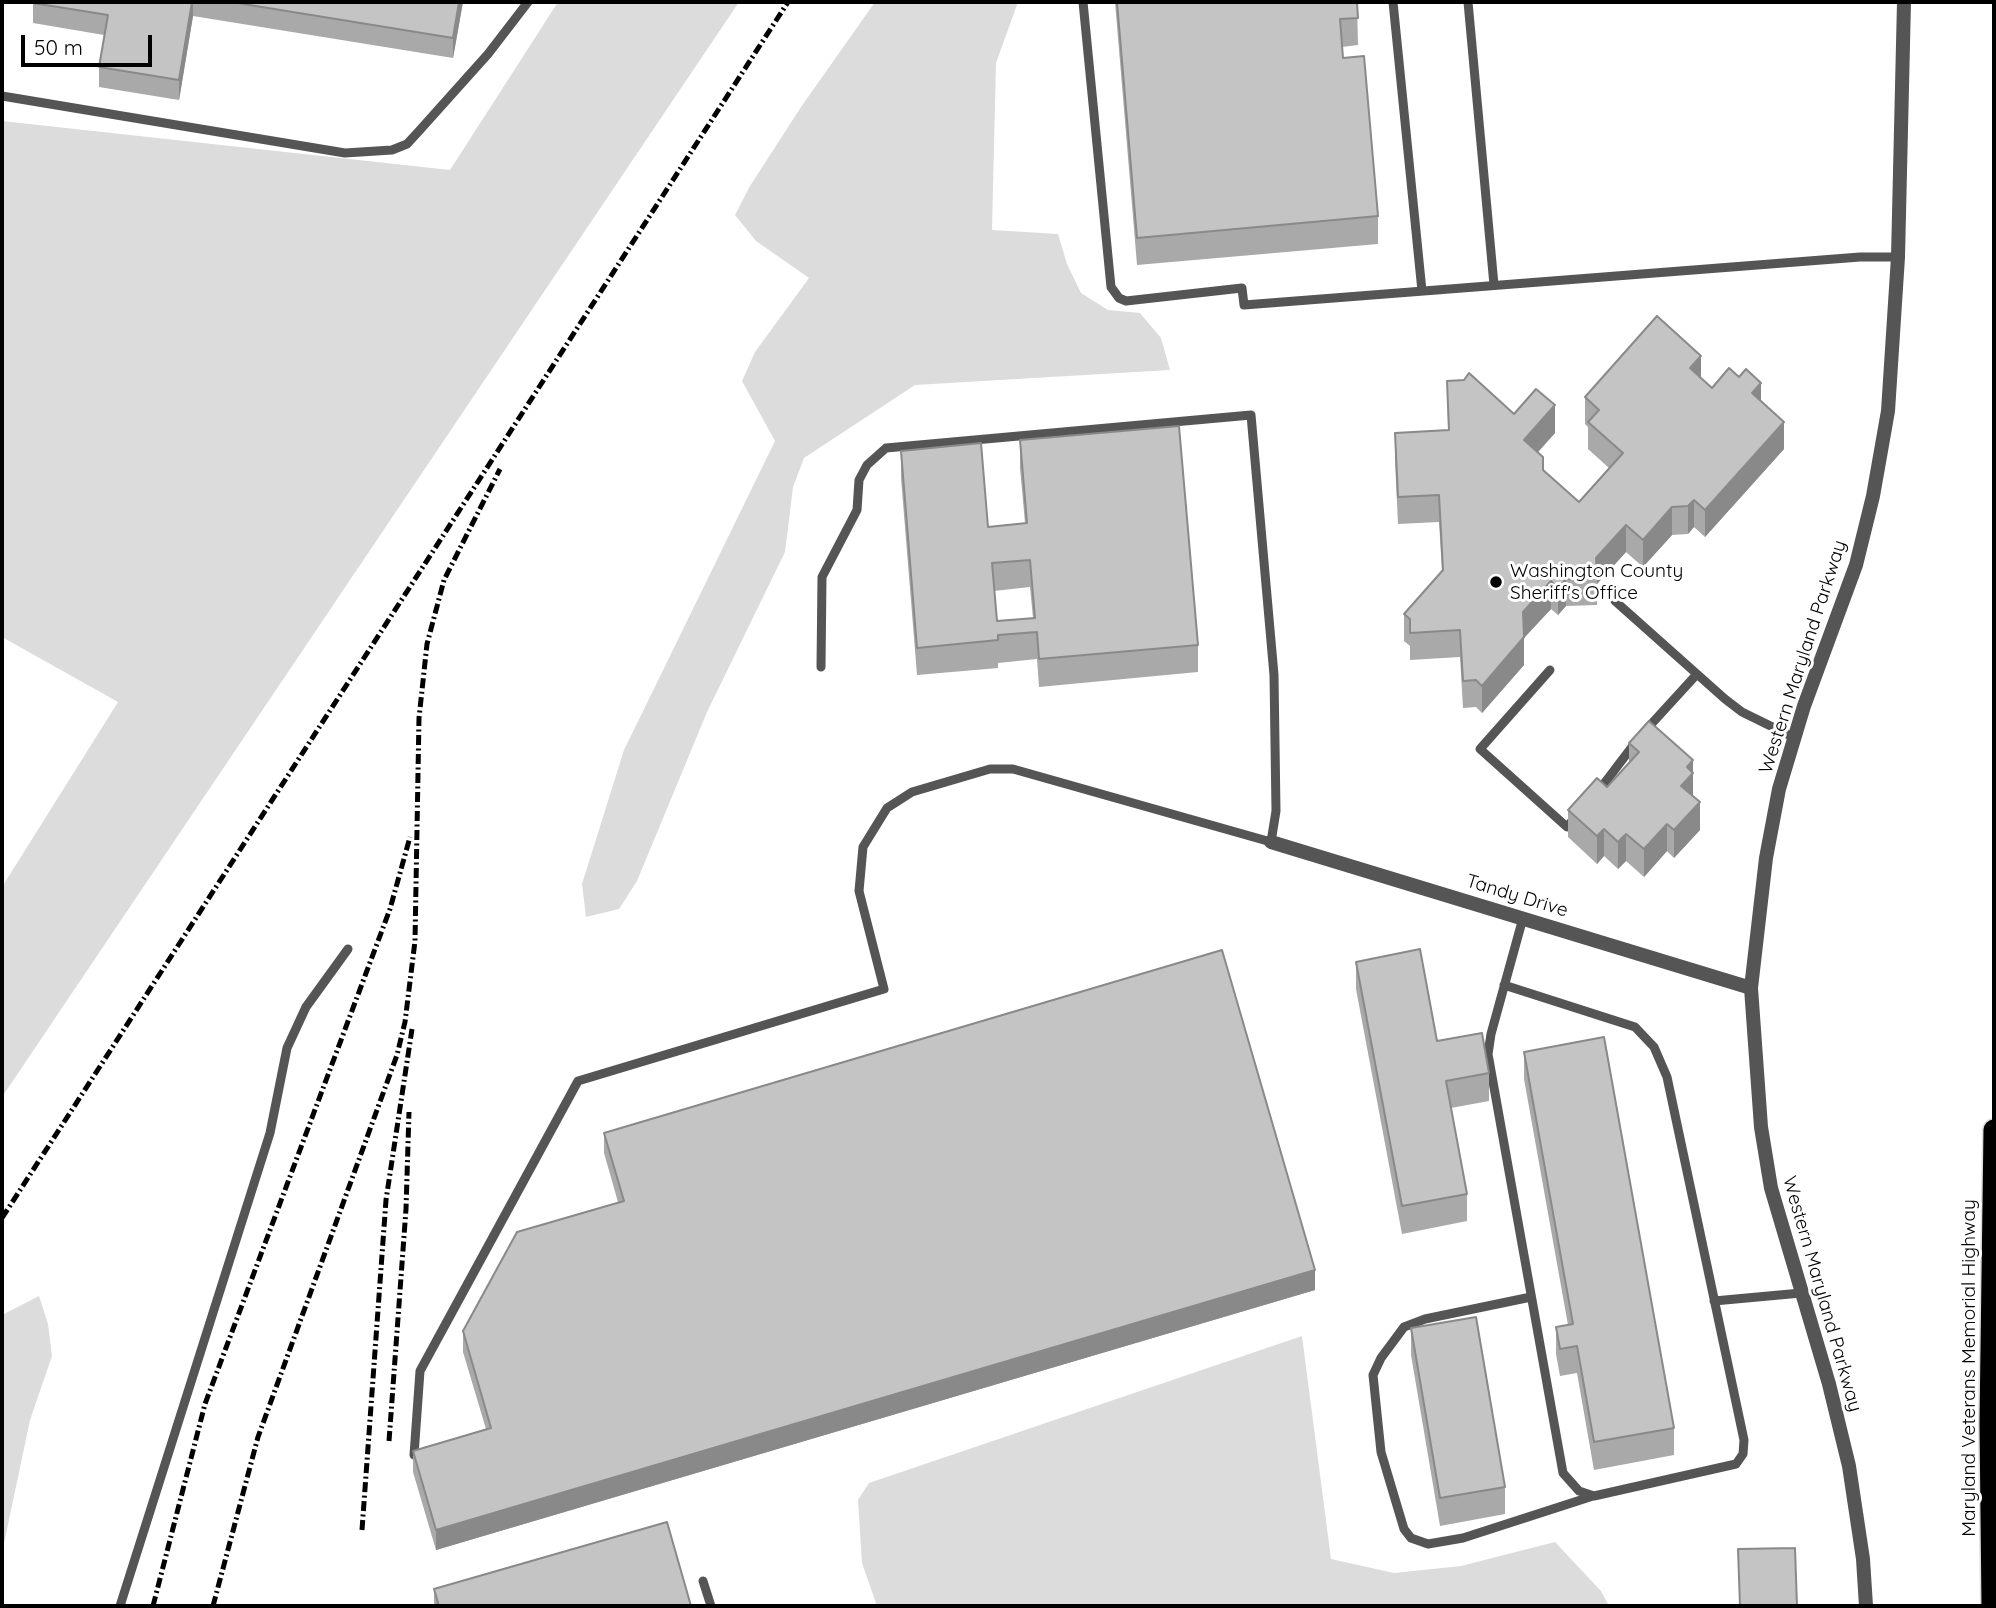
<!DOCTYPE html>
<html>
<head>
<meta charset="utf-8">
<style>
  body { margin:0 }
  #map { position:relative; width:1996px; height:1608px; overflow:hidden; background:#fff; font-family:Quicksand,sans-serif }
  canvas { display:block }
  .frame { position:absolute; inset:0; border:4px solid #000; pointer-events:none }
  .scale { position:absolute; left:21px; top:35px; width:131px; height:32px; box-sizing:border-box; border:4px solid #000; border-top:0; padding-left:9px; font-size:21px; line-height:24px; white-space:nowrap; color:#000; -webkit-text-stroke:5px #fff; paint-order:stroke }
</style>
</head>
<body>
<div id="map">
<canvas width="1996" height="1608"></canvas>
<div class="frame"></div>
<div class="scale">50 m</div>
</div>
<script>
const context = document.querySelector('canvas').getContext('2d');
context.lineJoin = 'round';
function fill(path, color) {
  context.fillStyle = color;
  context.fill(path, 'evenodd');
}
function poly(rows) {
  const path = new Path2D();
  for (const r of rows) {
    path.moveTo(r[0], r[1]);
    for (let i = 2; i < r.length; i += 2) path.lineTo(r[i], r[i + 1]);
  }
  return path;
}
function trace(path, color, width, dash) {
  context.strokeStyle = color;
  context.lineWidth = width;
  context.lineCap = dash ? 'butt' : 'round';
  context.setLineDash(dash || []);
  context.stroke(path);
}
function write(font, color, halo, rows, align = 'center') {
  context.font = font + ' Quicksand,sans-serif';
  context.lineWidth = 6;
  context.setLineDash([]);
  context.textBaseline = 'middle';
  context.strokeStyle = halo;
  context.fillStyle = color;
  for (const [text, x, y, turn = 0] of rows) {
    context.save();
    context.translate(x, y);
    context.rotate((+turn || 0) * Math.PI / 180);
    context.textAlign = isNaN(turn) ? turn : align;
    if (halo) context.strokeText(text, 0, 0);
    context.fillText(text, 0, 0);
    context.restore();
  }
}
const green = poly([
  [558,2,739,2,2,1097,2,887,118,702,2,637,2,121,450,170],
  [875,2,1018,2,996,63,992,230,1058,234,1067,264,1081,293,1108,310,1140,313,1161,338,1170,370,915,385,804,458,793,487,785,552,707,712,637,881,619,909,586,917,582,884,624,750,775,441,742,381,755,352,809,278,756,241,735,215,750,186,801,107],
  [39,1296,48,1324,52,1356,30,1420,2,1553,2,1315],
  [1302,1336,1331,1559,1394,1573,1461,1566,1555,1542,1601,1591,1609,1606,877,1606,862,1563,858,1500,869,1483]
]);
const service = poly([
  [1083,2,1111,287,1119,298,1126,301,1242,288,1244,305,1860,257,1898,257],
  [1393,2,1422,291],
  [1468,2,1494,285],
  [2,96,345,153,392,150,407,144,419,131,488,54,528,2],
  [1615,601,1725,699,1742,712,1795,738],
  [1550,670,1480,749,1567,827,1576,816],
  [1644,732,1697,674],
  [1597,793,1635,743],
  [1504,985,1635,1027,1654,1047,1667,1077,1744,1440,1743,1454,1736,1464,1594,1496,1579,1491,1563,1473,1488,1054,1491,1034,1523,918],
  [1531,1297,1425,1319,1404,1327,1381,1358,1373,1375,1381,1452,1404,1529,1411,1538,1428,1544,1463,1538,1593,1496],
  [1714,1301,1801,1293],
  [414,1455,420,1371,578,1081,884,989,859,891,863,847,887,808,912,792,990,769,1013,769,1271,842,1276,811,1274,675,1251,415,886,448,867,465,859,480,857,510,822,577,821,667],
  [703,1581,711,1606],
  [120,1606,270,1133,287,1048,306,1007,348,949]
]);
const minor = poly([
  [1271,842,1751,988],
  [1866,1606,1863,1559,1849,1466,1829,1384,1771,1188,1761,1127,1751,988,1766,858,1779,789,1804,706,1856,565,1873,496,1888,411,1898,257,1904,2]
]);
const motorway = poly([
  [1992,1606,1990,1423,1994,1130]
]);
const rail = poly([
  [2,1218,788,2],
  [389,1441,406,1209,409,1112],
  [362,1530,386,1200,412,1029],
  [153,1606,205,1404,390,909,410,837],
  [213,1606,258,1437,397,1055,405,1022,415,941,419,718,427,644,444,580,500,469]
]);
const wall = poly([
  [33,2,463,2,453,58,193,16,179,100,99,87,99,67,104,35,33,23],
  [1115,2,1357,2,1358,45,1342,47,1343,58,1378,216,1378,244,1137,265],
  [1701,379,1712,388,1761,401,1784,449,1705,537,1694,527,1688,534,1672,535,1643,567,1626,552,1597,584,1597,605,1566,606,1558,615,1551,609,1524,638,1524,665,1482,713,1476,707,1463,708,1460,657,1410,660,1410,646,1404,641,1404,614,1442,571,1439,522,1398,524,1395,460,1395,433,1448,430,1447,381,1555,433,1537,452,1543,470,1579,502,1609,468,1588,449,1588,427,1585,424,1585,397],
  [1020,440,1198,645,1198,672,1039,687,1037,659,998,663,998,668,917,675,901,478,901,451,988,527,1025,523,1020,468],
  [1030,587,1033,618,997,621,994,591],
  [1629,743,1693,760,1693,796,1700,830,1674,858,1667,851,1644,877,1626,861,1618,869,1604,856,1597,864,1568,837,1568,810,1607,787,1629,762],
  [1356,962,1437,1041,1489,1073,1489,1101,1451,1108,1467,1194,1467,1221,1402,1234,1356,989],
  [1524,1052,1674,1428,1674,1455,1594,1470,1577,1373,1560,1376,1556,1354,1556,1327,1568,1325,1524,1079],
  [604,1133,1315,1290,436,1550,413,1472,413,1451,486,1429,463,1352,463,1331,618,1202,604,1153],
  [1411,1328,1505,1487,1505,1514,1440,1526,1411,1355],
  [434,1589,691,1606,434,1606]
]);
const shadedWall = poly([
  [192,2,193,2,193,16,179,100,179,80],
  [459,2,463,2,453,58,453,38],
  [1701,356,1701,383,1690,368],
  [1761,383,1761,410,1752,393],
  [1555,405,1555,433,1524,468,1524,440],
  [1784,422,1784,449,1705,537,1705,510],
  [1694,500,1694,527,1688,534,1688,506],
  [1672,507,1672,535,1643,567,1643,540],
  [1626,525,1626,552,1597,584,1596,558],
  [1566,579,1566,606,1558,615,1558,588],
  [1551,581,1551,609,1524,638,1524,665,1482,713,1482,686,1523,612],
  [1693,760,1693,800,1681,786,1687,767],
  [1700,802,1700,830,1674,858,1674,830],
  [1667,824,1667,851,1644,877,1644,849],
  [1604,829,1604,856,1597,864,1597,836],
  [1626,834,1626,861,1618,869,1618,842],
  [1315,1270,1315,1290,436,1550,436,1530]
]);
const building = poly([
  [33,2,192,2,179,80,99,67,108,15,33,3,33,2],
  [231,2,459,2,453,38,231,2],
  [1117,2,1357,2,1358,18,1340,19,1343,58,1364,56,1378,216,1137,238,1117,2],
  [1657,316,1701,356,1690,368,1712,388,1729,368,1739,377,1746,369,1761,383,1752,393,1784,422,1705,510,1694,500,1688,506,1672,507,1643,540,1626,525,1596,558,1597,577,1566,579,1558,588,1551,581,1523,612,1524,637,1482,686,1476,680,1463,681,1460,630,1410,633,1410,619,1404,614,1443,570,1439,495,1398,497,1395,433,1449,430,1447,381,1464,380,1469,373,1514,414,1536,389,1555,405,1524,440,1543,457,1543,470,1579,502,1623,453,1588,422,1599,410,1585,397,1657,316],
  [1179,426,1198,645,1039,659,1037,632,998,635,998,640,917,648,901,451,981,443,988,527,1027,523,1020,440,1179,426],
  [1030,560,1035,618,997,621,992,563,1030,560],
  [1649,721,1693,760,1687,767,1693,773,1681,786,1700,802,1674,830,1667,824,1644,849,1626,834,1618,842,1604,829,1597,836,1568,810,1597,778,1607,787,1639,752,1629,743,1649,721],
  [1420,949,1437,1041,1482,1033,1489,1073,1446,1081,1467,1194,1402,1206,1356,962,1420,949],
  [1222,950,1315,1270,436,1530,413,1451,491,1428,463,1331,517,1232,624,1201,604,1133,1222,950],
  [1604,1037,1674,1428,1594,1442,1577,1346,1560,1349,1556,1327,1573,1324,1524,1052,1604,1037],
  [1476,1317,1505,1487,1440,1498,1411,1328,1476,1317],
  [667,1522,691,1606,439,1606,434,1589,667,1522],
  [1795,1548,1797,1606,1740,1606,1738,1549,1795,1548]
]);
const markers = [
  [1496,582,7,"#000"]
];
const poiNames = [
  ["Washington County",1510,571],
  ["Sheriff's Office",1510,593]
];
const streetNames = [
  ["Western Maryland Parkway",1803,657,-72],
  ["Tandy Drive",1517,896,17],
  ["Western Maryland Parkway",1822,1294,74],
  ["Maryland Veterans Memorial Highway",1969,1368,-90]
];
fill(green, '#dcdcdc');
trace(motorway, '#dbdbdb', 24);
trace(service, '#555', 9);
trace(minor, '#555', 14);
trace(motorway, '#000', 21);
trace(rail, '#000', 5, [10, 3.5, 2, 3.5]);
fill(wall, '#a9a9a9');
fill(shadedWall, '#898989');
fill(building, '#c4c4c4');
trace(building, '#898989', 2);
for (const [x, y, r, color] of markers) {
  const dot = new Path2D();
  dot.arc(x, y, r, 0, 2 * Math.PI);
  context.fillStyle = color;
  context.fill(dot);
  trace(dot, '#fff', 2.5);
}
write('19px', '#000', '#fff', poiNames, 'left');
write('19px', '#000', '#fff', streetNames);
</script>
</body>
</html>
